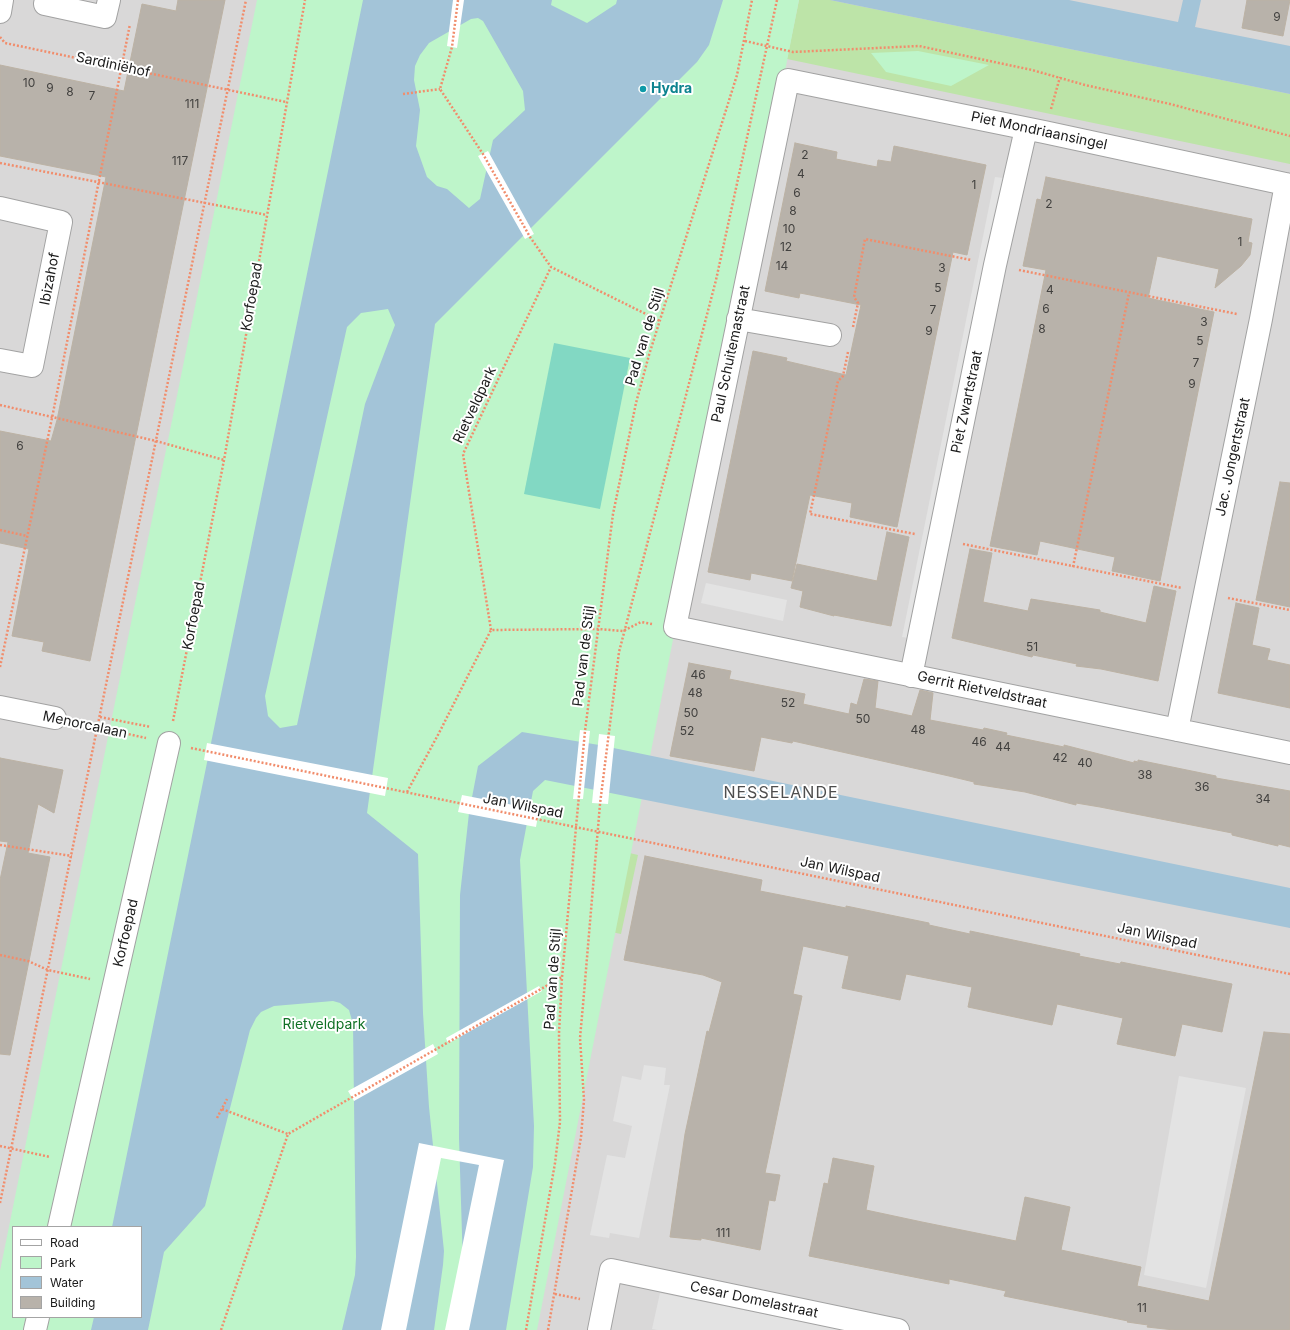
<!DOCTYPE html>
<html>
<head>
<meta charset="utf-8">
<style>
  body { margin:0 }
  #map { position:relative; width:1290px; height:1330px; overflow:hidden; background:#eceae1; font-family:Inter,sans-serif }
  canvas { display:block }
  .legend { position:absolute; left:12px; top:1226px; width:130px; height:92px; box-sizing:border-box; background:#fff; border:1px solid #a4a4a4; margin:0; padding:5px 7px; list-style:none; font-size:12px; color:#1b1b1b }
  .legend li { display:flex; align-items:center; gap:8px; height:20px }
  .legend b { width:20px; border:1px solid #a4a4a4 }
</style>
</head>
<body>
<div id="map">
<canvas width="1290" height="1330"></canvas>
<ul class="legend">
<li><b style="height:5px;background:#fff"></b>Road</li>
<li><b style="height:11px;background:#bef5ca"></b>Park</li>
<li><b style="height:11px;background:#a3c4d8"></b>Water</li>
<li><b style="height:11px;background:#b8b2aa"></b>Building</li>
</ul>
</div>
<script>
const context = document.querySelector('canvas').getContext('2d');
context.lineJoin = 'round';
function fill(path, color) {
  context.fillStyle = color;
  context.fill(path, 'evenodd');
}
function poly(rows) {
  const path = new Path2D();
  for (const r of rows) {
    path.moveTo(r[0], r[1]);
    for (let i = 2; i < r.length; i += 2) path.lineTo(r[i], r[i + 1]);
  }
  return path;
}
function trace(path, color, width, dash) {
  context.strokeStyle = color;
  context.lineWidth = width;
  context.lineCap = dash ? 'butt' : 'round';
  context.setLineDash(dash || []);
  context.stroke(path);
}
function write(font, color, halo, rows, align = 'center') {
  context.font = font + ' Inter,sans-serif';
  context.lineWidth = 4;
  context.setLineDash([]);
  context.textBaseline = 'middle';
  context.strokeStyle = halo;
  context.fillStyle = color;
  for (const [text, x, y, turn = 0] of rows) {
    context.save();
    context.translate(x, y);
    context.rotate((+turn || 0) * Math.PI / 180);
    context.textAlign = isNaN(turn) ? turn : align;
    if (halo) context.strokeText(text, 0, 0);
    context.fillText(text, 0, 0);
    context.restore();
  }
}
const residential = poly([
  [0,0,1290,0,1290,1330,0,1330],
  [13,1227,141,1227,141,1317,13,1317]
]);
const grass = poly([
  [799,0,830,0,1290,94,1290,164,787,59],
  [617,850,638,855,621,934,597,929]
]);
const park = poly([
  [257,0,799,0,537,1330,0,1330,0,1271],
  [13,1227,141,1227,141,1317,13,1317],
  [918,51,989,65,951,86,886,72,871,53]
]);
const pitch = poly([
  [554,343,630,358,600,509,524,494]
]);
const parking = poly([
  [995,177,1003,178,909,638,902,637],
  [706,583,787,600,783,621,701,603],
  [644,1065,666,1068,664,1085,670,1085,639,1238,610,1233,609,1238,590,1235,607,1155,625,1158,632,1126,613,1121,622,1076,641,1080],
  [1179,1076,1246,1088,1206,1288,1144,1275],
  [660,1293,842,1330,658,1330,652,1329]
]);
const water = poly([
  [363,0,552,0,551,5,587,23,616,4,617,0,723,0,709,45,697,62,435,324,367,813,418,854,423,1013,429,1107,444,1251,443,1265,434,1330,342,1330,355,1275,356,1257,353,1024,349,1010,340,1003,333,1001,274,1006,261,1012,256,1018,250,1030,205,1206,164,1252,148,1330,91,1330,94,1317,141,1317,141,1227,112,1227],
  [478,18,483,21,523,91,525,110,493,140,480,199,469,208,447,189,437,186,427,177,416,146,420,110,414,80,415,66,420,55,429,43,471,19],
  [388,309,395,325,365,404,297,725,280,728,268,716,265,696,347,327,361,313],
  [830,0,1069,0,1178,22,1183,0,1201,0,1195,27,1290,46,1290,94],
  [522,732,599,745,1290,888,1290,928,545,780,533,791,520,860,534,1126,533,1167,506,1330,465,1330,459,1138,460,895,469,813,478,766]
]);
const pier = poly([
  [453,0,464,0,457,48,447,46],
  [488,151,534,234,525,239,478,156],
  [580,730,590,731,583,799,573,799],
  [599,734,615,736,608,804,592,803],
  [207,743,388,778,385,796,204,760],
  [462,795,539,810,536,827,458,812],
  [539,986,542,991,449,1043,447,1041,446,1038],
  [433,1044,438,1054,354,1101,348,1091],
  [419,1143,504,1160,469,1330,445,1330,479,1165,441,1158,406,1330,381,1330]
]);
const building = poly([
  [178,0,225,0,90,661,42,651,44,642,12,636,29,549,0,543,0,431,51,441,57,420,106,177,0,156,0,65,124,91,142,4,176,11,178,0],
  [1247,0,1290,0,1283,36,1242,28,1247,0],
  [795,143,837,152,836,159,877,167,878,160,891,162,894,146,986,165,967,255,953,252,897,527,850,517,852,503,810,495,792,581,751,573,750,580,708,572,753,351,787,358,786,361,846,375,861,305,800,293,799,298,765,291,795,143],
  [1046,177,1252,219,1248,242,1252,243,1250,255,1241,266,1215,288,1219,269,1157,256,1148,298,1214,312,1160,581,1112,571,1115,557,1040,541,1037,555,990,546,1046,270,1023,266,1037,199,1041,200,1046,177],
  [1280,482,1290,483,1290,607,1256,600,1280,482],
  [887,532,909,537,891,626,834,615,834,616,800,607,803,591,791,588,797,564,877,581,887,532],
  [970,549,992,553,983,602,1028,611,1031,599,1100,610,1100,612,1146,623,1154,586,1176,591,1158,681,1101,669,1076,666,1077,664,1033,655,1032,657,952,638,970,549],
  [1236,603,1259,608,1252,645,1270,649,1267,660,1290,665,1290,708,1218,693,1236,603],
  [689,663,731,671,729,679,805,694,803,704,849,714,851,703,857,705,864,679,878,681,875,708,912,716,920,690,933,693,930,720,983,730,984,728,1007,733,1006,735,1064,747,1064,745,1134,763,1134,761,1138,762,1138,760,1216,776,1216,778,1290,791,1290,847,1278,844,1278,846,1232,835,1232,833,1100,807,1076,803,1076,805,1025,792,974,784,974,782,949,776,793,741,792,743,761,737,754,771,670,756,689,663],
  [0,758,63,770,54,813,38,804,28,853,50,857,10,1055,0,1054,0,880,8,842,0,841,0,758],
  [645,856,762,880,760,891,846,908,846,906,929,923,929,925,970,934,970,931,1080,954,1079,956,1120,964,1121,962,1232,984,1222,1032,1182,1024,1175,1056,1117,1044,1123,1018,1057,1004,1052,1025,968,1007,972,987,906,974,900,1000,842,988,849,956,803,946,793,994,802,996,765,1173,780,1175,775,1201,769,1200,760,1250,701,1238,701,1240,670,1237,685,1134,707,1031,709,1032,722,982,703,975,624,960,645,856],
  [1264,1032,1290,1034,1290,1330,1174,1330,1147,1327,1148,1325,1127,1322,1128,1321,1004,1296,1006,1291,949,1279,949,1284,809,1256,824,1183,828,1184,833,1158,874,1166,866,1210,922,1222,1016,1241,1025,1197,1070,1207,1061,1250,1141,1267,1137,1286,1209,1301,1264,1032]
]);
const path = poly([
  [458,0,452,47,440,89,483,154,530,237,551,267,660,321],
  [0,37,5,43,286,102],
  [745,41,793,52,919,46,1032,70,1085,85,1170,104,1290,136],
  [403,94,440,89],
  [1051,109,1060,77],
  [0,163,267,215],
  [1019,270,1237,314],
  [853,327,858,303,854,297,865,239,971,260],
  [848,352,843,376,838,381,810,514,915,534],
  [0,405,156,441,224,460],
  [0,530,27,536],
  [963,544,1182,588],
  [1073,567,1129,293],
  [1228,598,1290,610],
  [491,630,463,454,551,267],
  [0,667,52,418,130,24],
  [100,717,151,727],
  [173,721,224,460,305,0],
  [78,723,146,738],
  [191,748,1290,974],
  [407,792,439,733,491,630,598,629,623,631,641,622,652,624],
  [0,845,72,856],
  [0,955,28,961,48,970,90,979],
  [222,1109,288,1134],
  [217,1118,227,1099],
  [0,1146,50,1157],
  [0,1203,246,0],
  [555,1294,580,1299],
  [221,1330,288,1134,562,977],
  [526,1330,555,1163,560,1122,559,1033,562,977,585,731,613,514,636,403,649,355,737,75,752,0],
  [548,1330,581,1137,584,1100,580,1038,583,1005,600,804,619,652,716,280,777,0]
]);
const minor = poly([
  [46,0,45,4,105,17,109,0],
  [0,12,2,0],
  [1290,185,1044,132,788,80,675,627,1290,753],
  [0,208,61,222,32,366,0,360],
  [738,319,830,335],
  [911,676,995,265,1026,129],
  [0,707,55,718],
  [1177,730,1261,319,1286,184],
  [59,1227,169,743],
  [35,1330,38,1317],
  [599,1330,611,1270,898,1330]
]);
const markers = [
  [643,89,4,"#0f9aa8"]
];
const numberNames = [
  ["9",1277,17],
  ["10",29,83],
  ["9",50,88],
  ["8",70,92],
  ["7",92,96],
  ["111",192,104],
  ["2",805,155],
  ["117",180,161],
  ["4",801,174],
  ["1",974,185],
  ["6",797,193],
  ["2",1049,204],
  ["8",793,211],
  ["10",789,229],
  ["1",1240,242],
  ["12",786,247],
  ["14",782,266],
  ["3",942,268],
  ["5",938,288],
  ["4",1050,290],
  ["6",1046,309],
  ["7",933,310],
  ["3",1204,322],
  ["8",1042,329],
  ["9",929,331],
  ["5",1200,341],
  ["7",1196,363],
  ["9",1192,384],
  ["6",20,446],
  ["51",1032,647],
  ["46",698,675],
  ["48",695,693],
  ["52",788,703],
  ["50",691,713],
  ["50",863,719],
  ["48",918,730],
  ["52",687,731],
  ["46",979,742],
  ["44",1003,747],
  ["42",1060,758],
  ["40",1085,763],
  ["38",1145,775],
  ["36",1202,787],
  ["34",1263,799],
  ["111",723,1233],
  ["11",1142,1308]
];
const streetNames = [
  ["Sardiniëhof",113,65,12],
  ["Piet Mondriaansingel",1039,131,12],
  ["Ibizahof",50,279,-79],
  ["Korfoepad",252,297,-80],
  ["Pad van de Stijl",645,337,-73],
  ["Paul Schuitemastraat",731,354,-78],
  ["Piet Zwartstraat",967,402,-78],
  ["Rietveldpark",475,405,-65],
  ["Jac. Jongertstraat",1233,457,-78],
  ["Korfoepad",194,616,-79],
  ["Pad van de Stijl",584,656,-83],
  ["Gerrit Rietveldstraat",982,690,12],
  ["Menorcalaan",85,725,12],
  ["Jan Wilspad",523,806,11],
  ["Jan Wilspad",840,870,12],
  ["Korfoepad",126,933,-77],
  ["Jan Wilspad",1157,936,12],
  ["Pad van de Stijl",553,979,-86],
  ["Cesar Domelastraat",754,1300,12]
];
const cultureNames = [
  ["Hydra",651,89]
];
const parkNames = [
  ["Rietveldpark",324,1025]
];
const quarterNames = [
  ["NESSELANDE",781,793]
];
fill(residential, '#d9d8d8');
fill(grass, '#bde4a8');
fill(park, '#bef5ca');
fill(pitch, '#82d8c3');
fill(parking, '#e3e3e3');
fill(water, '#a3c4d8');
fill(pier, '#fff');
fill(building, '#b8b2aa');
trace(building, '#bcb2a4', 1);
trace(minor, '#a2a2a2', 24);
trace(path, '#f18d6c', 2.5, [2, 2]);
trace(minor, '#fff', 22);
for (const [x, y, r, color] of markers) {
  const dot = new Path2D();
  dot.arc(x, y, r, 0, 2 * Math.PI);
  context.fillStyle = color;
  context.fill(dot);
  trace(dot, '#fff', 1.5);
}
write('12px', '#42413f', null, numberNames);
write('14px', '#1b1b1b', '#fff', streetNames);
write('bold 14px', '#0d838f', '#fff', cultureNames, 'left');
write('14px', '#117126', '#fff', parkNames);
context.letterSpacing = '1px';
write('16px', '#4e4e4e', '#fff', quarterNames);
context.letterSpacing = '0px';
</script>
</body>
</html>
